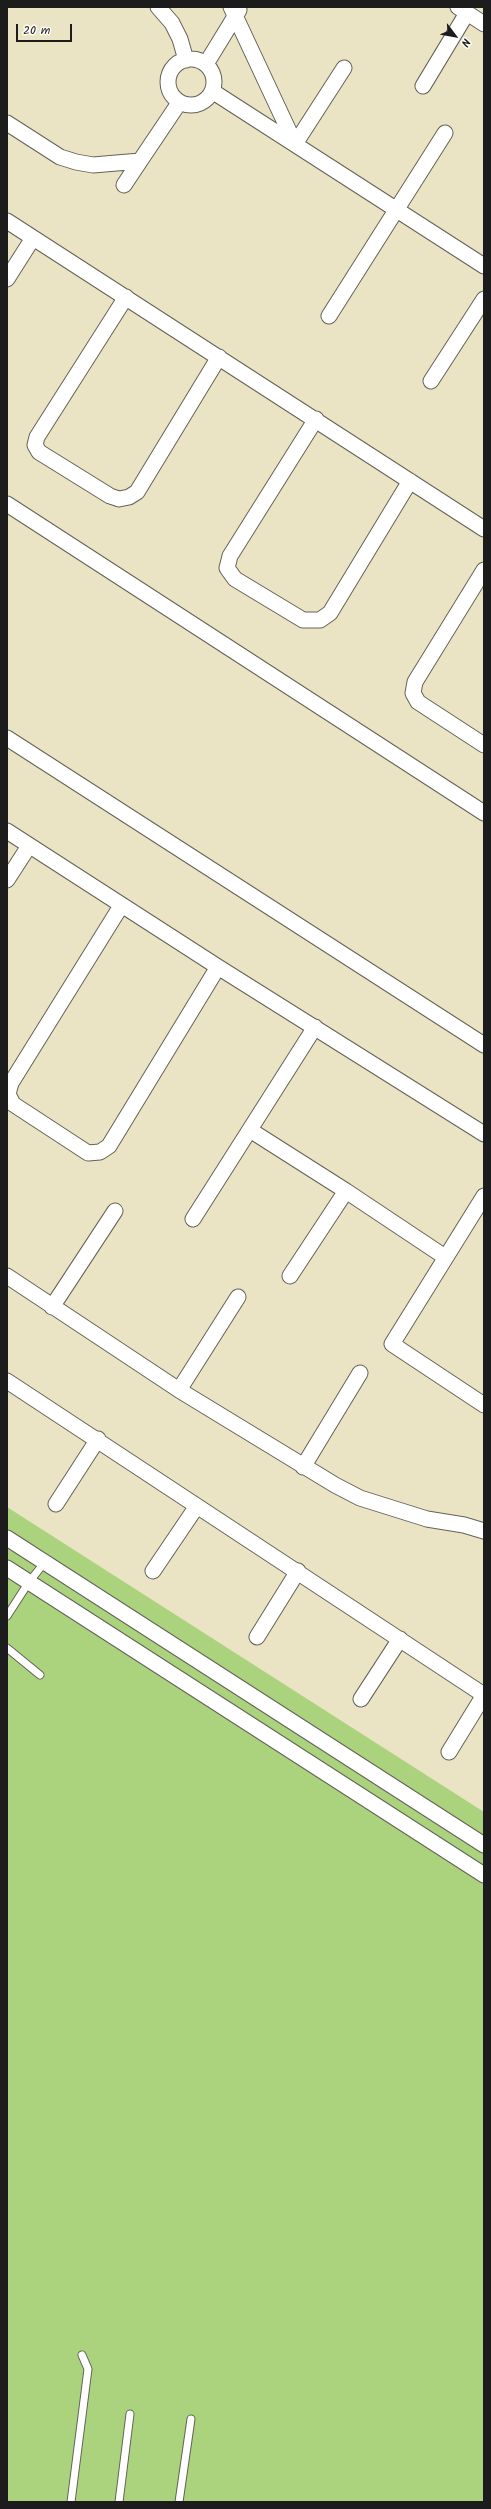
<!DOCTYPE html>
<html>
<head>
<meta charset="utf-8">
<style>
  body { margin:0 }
  #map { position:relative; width:491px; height:2509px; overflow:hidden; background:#ebe4c4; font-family:Kalam,sans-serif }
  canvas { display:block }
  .frame { position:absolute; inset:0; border:8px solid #1c1c1c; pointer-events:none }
  .north { position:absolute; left:435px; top:16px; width:40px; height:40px; -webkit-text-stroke:3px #fdfcf7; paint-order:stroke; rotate:122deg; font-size:11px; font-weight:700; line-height:16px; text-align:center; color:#1c1c1c }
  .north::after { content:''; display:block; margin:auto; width:14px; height:18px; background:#1c1c1c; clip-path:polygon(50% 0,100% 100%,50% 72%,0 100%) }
  .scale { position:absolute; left:16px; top:24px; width:56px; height:18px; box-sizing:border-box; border:2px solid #1c1c1c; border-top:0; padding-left:5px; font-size:12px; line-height:14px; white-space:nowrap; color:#1c1c1c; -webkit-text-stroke:3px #fdfcf7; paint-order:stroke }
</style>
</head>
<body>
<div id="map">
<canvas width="491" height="2509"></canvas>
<div class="frame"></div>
<div class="north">N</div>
<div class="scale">20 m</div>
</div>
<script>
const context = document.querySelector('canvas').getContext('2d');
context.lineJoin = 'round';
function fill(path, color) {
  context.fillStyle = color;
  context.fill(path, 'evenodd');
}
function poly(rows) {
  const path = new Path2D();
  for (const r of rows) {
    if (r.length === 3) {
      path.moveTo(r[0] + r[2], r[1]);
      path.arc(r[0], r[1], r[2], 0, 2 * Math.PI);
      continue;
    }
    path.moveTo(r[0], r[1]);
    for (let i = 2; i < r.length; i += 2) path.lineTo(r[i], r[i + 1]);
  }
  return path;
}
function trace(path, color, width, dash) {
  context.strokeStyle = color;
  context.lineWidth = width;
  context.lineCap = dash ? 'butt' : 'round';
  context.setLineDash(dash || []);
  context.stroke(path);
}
const green = poly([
  [7,1507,484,1812,484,2502,7,2502]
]);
const lane = poly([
  [7,1616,29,1582,45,1562],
  [7,1648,40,1675],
  [71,2502,88,2369,82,2355],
  [119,2502,130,2414],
  [179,2502,191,2419]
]);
const street = poly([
  [158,7,172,23,180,39,186,60],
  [231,7,295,144,344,68],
  [458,7,484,24],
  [191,82,23],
  [206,64,239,10],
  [423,86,467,13],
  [212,91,484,266],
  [7,123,60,157,76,162,93,165,140,161,179,103],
  [124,185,140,161],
  [7,221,484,529],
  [7,279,33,238],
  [126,297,37,437,35,445,39,452,110,496,119,499,129,497,137,492,219,357],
  [329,316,445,133],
  [431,381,484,299],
  [316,419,230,556,227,568,235,579,303,620,320,620,330,613,410,481],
  [7,504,484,813],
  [484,570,415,682,413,693,418,702,484,745],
  [7,738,484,1045],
  [7,831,218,967,484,1134],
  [7,880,29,846],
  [121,906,11,1083,8,1094,13,1104,88,1153,100,1152,109,1146,218,967],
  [250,1130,346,1191],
  [484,1196,392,1344,484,1405],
  [193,1219,315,1027],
  [7,1276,179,1390,335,1485,360,1498,427,1519,464,1525,484,1531],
  [290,1276,346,1191,445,1257],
  [52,1307,115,1211],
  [7,1381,484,1695],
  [179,1390,238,1297],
  [303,1467,360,1373],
  [56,1504,98,1439],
  [7,1538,484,1845],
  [7,1568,484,1875],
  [153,1571,197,1506],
  [257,1637,298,1571],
  [361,1699,400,1639],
  [449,1752,484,1695]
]);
fill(green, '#abd37e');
trace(lane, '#646257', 9);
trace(street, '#646257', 17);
trace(lane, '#fff', 7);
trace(street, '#fff', 15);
</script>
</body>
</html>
